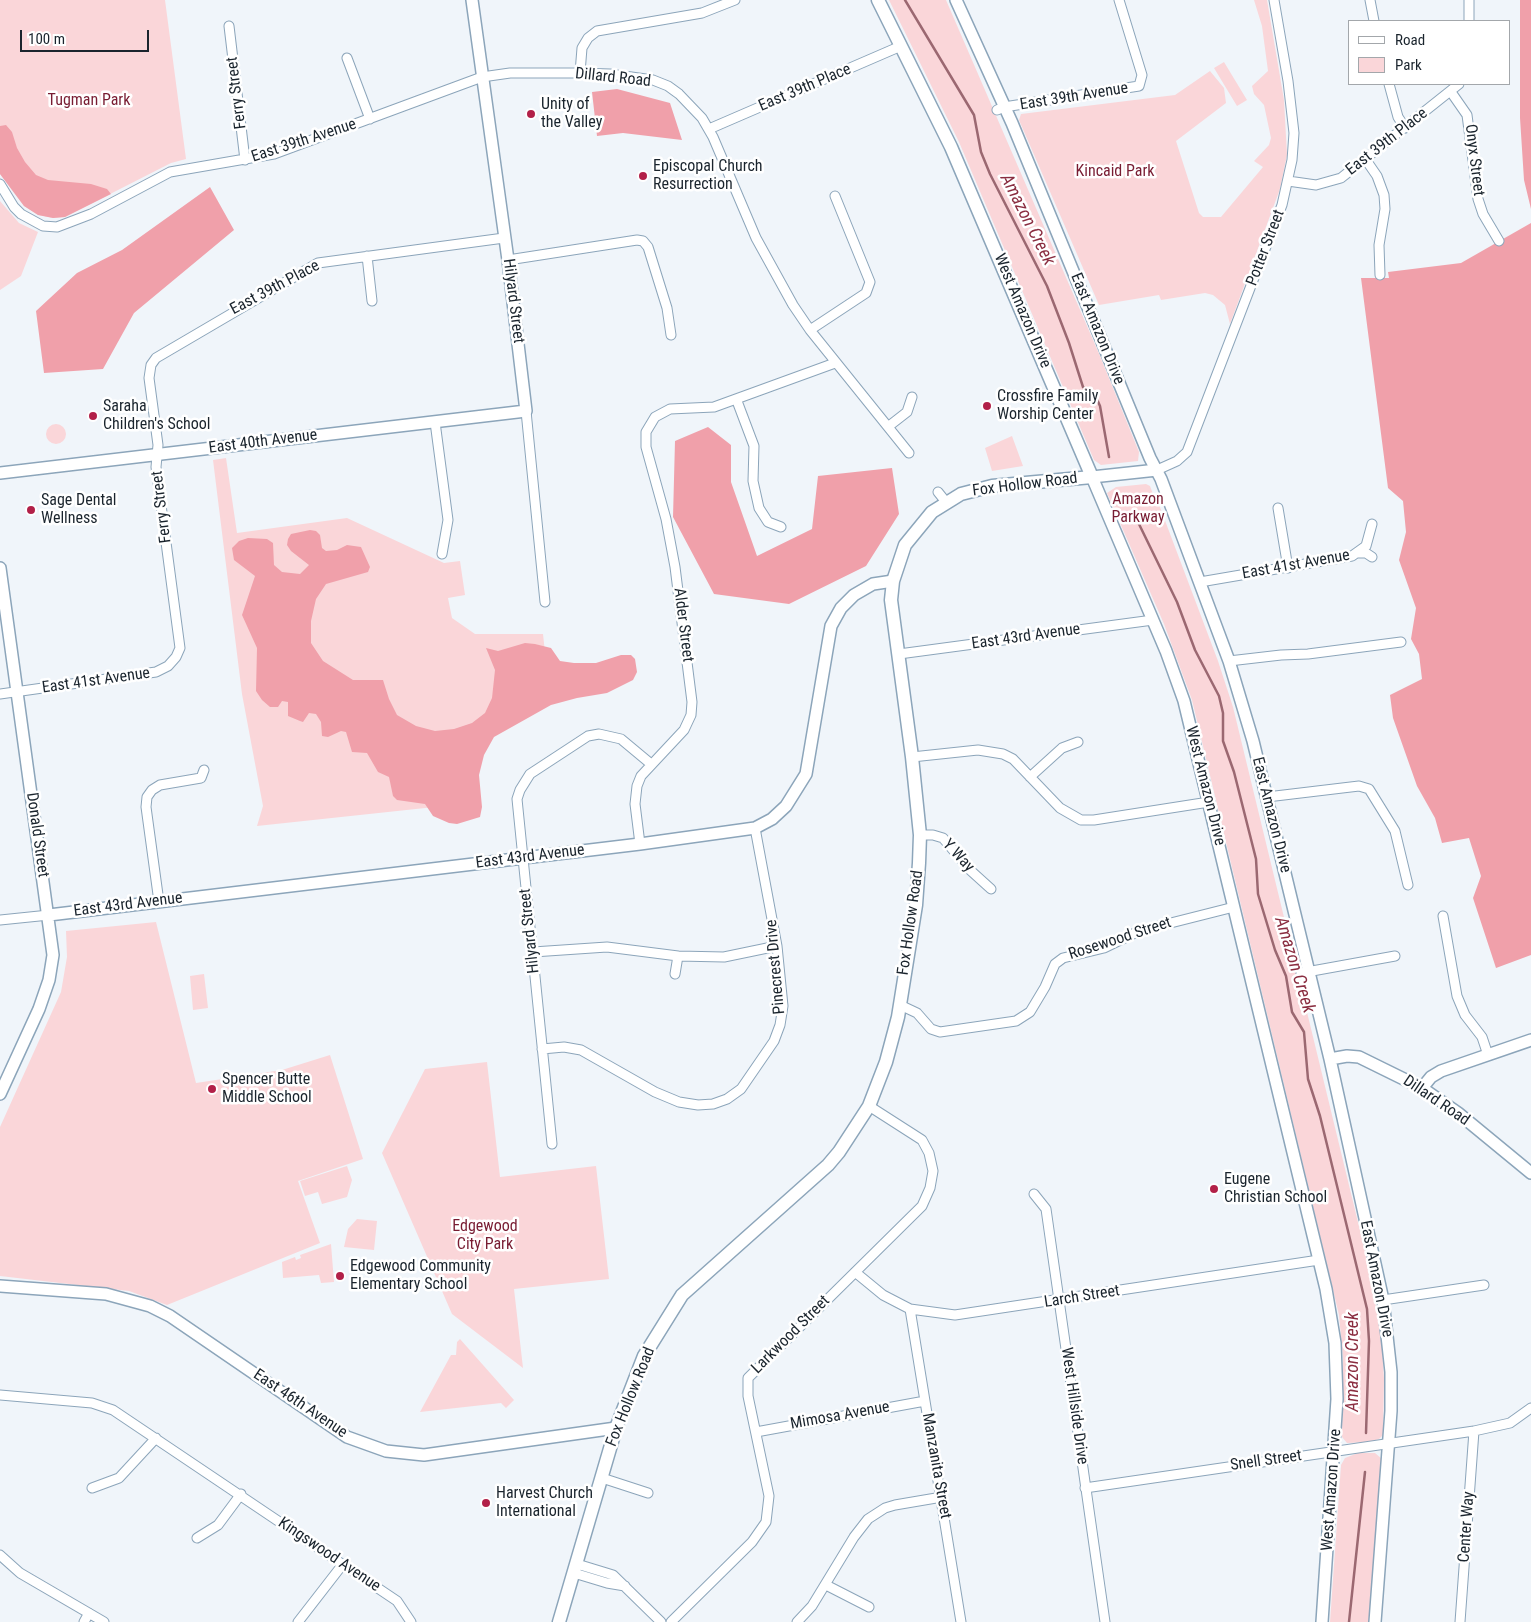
<!DOCTYPE html>
<html>
<head>
<meta charset="utf-8">
<style>
  body { margin:0 }
  #map { position:relative; width:1531px; height:1622px; overflow:hidden; background:#f0f5fa; font-family:"Roboto Condensed",sans-serif }
  canvas { display:block }
  .legend { position:absolute; left:1348px; top:20px; width:162px; height:65px; box-sizing:border-box; background:#fff; border:1px solid #a3a7ab; margin:0; padding:6px 9px; list-style:none; font-size:15px; color:#1a242d }
  .legend li { display:flex; align-items:center; gap:10px; height:25px }
  .legend b { width:25px; border:1px solid #a3a7ab }
  .scale { position:absolute; left:20px; top:30px; width:129px; height:22px; box-sizing:border-box; border:2px solid #1a242d; border-top:0; padding-left:6px; font-size:15px; line-height:18px; white-space:nowrap; color:#1a242d; -webkit-text-stroke:4px #fff; paint-order:stroke }
</style>
</head>
<body>
<div id="map">
<canvas width="1531" height="1622"></canvas>
<ul class="legend">
<li><b style="height:6px;background:#fff"></b>Road</li>
<li><b style="height:14px;background:#fad6d9"></b>Park</li>
</ul>
<div class="scale">100 m</div>
</div>
<script>
const context = document.querySelector('canvas').getContext('2d');
context.lineJoin = 'round';
function fill(path, color) {
  context.fillStyle = color;
  context.fill(path, 'evenodd');
}
function poly(rows) {
  const path = new Path2D();
  for (const r of rows) {
    if (r.length === 3) {
      path.moveTo(r[0] + r[2], r[1]);
      path.arc(r[0], r[1], r[2], 0, 2 * Math.PI);
      continue;
    }
    path.moveTo(r[0], r[1]);
    for (let i = 2; i < r.length; i += 2) path.lineTo(r[i], r[i + 1]);
  }
  return path;
}
function trace(path, color, width, dash) {
  context.strokeStyle = color;
  context.lineWidth = width;
  context.lineCap = dash ? 'butt' : 'round';
  context.setLineDash(dash || []);
  context.stroke(path);
}
function write(font, color, halo, rows, align = 'center') {
  context.font = font + ' "Roboto Condensed",sans-serif';
  context.lineWidth = 5;
  context.setLineDash([]);
  context.textBaseline = 'middle';
  context.strokeStyle = halo;
  context.fillStyle = color;
  for (const [text, x, y, turn = 0] of rows) {
    context.save();
    context.translate(x, y);
    context.rotate((+turn || 0) * Math.PI / 180);
    context.textAlign = isNaN(turn) ? turn : align;
    if (halo) context.strokeText(text, 0, 0);
    context.fillText(text, 0, 0);
    context.restore();
  }
}
const green = poly([
  [0,0,165,0,186,159,171,163,65,217,53,218,38,215,24,206,0,174],
  [889,0,946,0,1100,356,1139,452,1138,461,1101,465,1094,460,959,142],
  [1254,0,1267,0,1284,100,1287,155,1280,189,1230,324,1225,305,1213,295,1205,293,1161,300,1159,295,1099,305,1019,120,1021,114,1175,95,1210,71,1224,88,1226,103,1176,141,1199,213,1203,217,1221,217,1263,167,1254,161,1269,145,1271,138,1264,105,1254,94,1252,86,1268,71,1262,26],
  [1224,62,1247,100,1237,106,1214,68],
  [0,201,19,223,38,232,21,276,0,290],
  [56,434,10],
  [1012,436,1023,466,992,471,985,448],
  [226,458,237,533,347,518,444,563,460,561,465,595,448,598,452,618,475,634,543,634,549,689,465,745,472,803,257,826,263,806,242,694,213,460],
  [1146,484,1150,486,1153,494,1155,494,1218,661,1233,707,1372,1280,1382,1347,1384,1379,1383,1435,1379,1439,1369,1442,1347,1443,1342,1437,1343,1358,1339,1315,1192,700,1164,624,1107,493,1116,487],
  [156,922,196,1083,282,1070,330,1055,363,1159,298,1181,320,1243,167,1305,129,1291,0,1276,0,1127,61,992,67,957,66,931],
  [204,974,208,1008,193,1010,190,976],
  [487,1062,500,1177,596,1166,609,1279,514,1289,523,1368,452,1314,382,1153,425,1069],
  [347,1166,352,1180,347,1197,322,1204,318,1192,305,1196,300,1181],
  [357,1219,377,1221,374,1250,344,1247,348,1229],
  [331,1244,334,1282,321,1283,319,1275,283,1278,282,1262,295,1257,296,1260,301,1258,300,1255],
  [460,1339,514,1400,506,1408,501,1403,420,1412,451,1355,456,1355,457,1342],
  [1358,1453,1375,1453,1382,1459,1370,1622,1330,1622,1341,1465,1345,1458]
]);
const forest = poly([
  [1520,0,1531,0,1531,209,1524,180,1520,118],
  [617,89,670,103,682,140,623,133,597,136,592,92],
  [6,125,12,132,17,148,25,162,36,175,48,180,91,184,107,189,111,194,65,217,53,218,38,215,24,206,0,174,0,126],
  [210,187,234,230,134,313,103,369,44,373,36,311,77,273,122,250],
  [1531,223,1531,955,1496,968,1473,898,1481,876,1469,838,1442,843,1435,818,1417,786,1393,718,1390,695,1422,679,1419,654,1411,639,1416,608,1399,560,1406,532,1403,501,1388,488,1361,278,1389,278,1388,272,1461,263],
  [708,427,731,445,731,482,757,556,812,529,818,476,892,468,899,514,866,566,789,604,714,594,673,517,675,441],
  [310,530,316,531,320,535,322,548,326,551,337,550,347,545,361,547,370,567,368,572,326,584,316,599,311,621,311,643,323,661,353,680,383,680,389,699,397,715,416,726,435,731,454,729,472,723,485,713,492,698,495,670,486,648,498,651,525,643,535,644,551,648,560,661,574,663,596,663,621,655,631,655,635,659,637,672,633,680,607,693,577,698,551,705,494,737,484,755,479,775,482,807,480,817,457,824,449,823,433,816,425,804,397,800,393,796,389,777,378,772,367,753,352,752,346,732,341,731,328,737,322,736,321,722,316,714,309,713,303,722,300,721,288,716,288,702,282,701,278,707,270,707,262,700,256,691,257,648,242,615,255,576,234,560,232,548,239,541,248,538,267,539,273,543,274,565,282,572,300,574,309,565,291,551,287,545,288,539,291,534]
]);
const stream = poly([
  [905,0,974,115,981,152,990,174,1047,286,1069,343,1083,387,1096,397,1100,406,1109,457],
  [1137,520,1177,602,1195,650,1219,696,1223,713,1223,741,1234,772,1256,859,1258,894,1275,950,1286,976,1292,1012,1304,1032,1308,1079,1320,1116,1367,1309,1369,1341,1366,1433],
  [1349,1622,1365,1472]
]);
const minor = poly([
  [1370,0,1374,21],
  [1469,21,1469,0],
  [229,26,245,160],
  [347,58,370,119],
  [580,73,582,48,588,38,597,31,702,13,735,0],
  [1389,84,1398,117,1405,128],
  [1451,92,1467,115,1478,199,1483,214,1499,241],
  [997,110,1004,107,1139,86,1142,75,1119,0],
  [709,129,901,46],
  [1366,160,1377,176,1384,195,1385,209,1379,245,1380,275],
  [1288,181,1316,185,1341,178,1459,84],
  [0,184,14,207,21,214,43,226,57,227,91,214,170,172,274,154,482,77,510,73,580,73,610,74,653,80,668,86,679,94,702,118,713,137,756,238,793,305,810,330,909,453],
  [367,256,372,301],
  [508,260,637,240,643,241,648,247,667,308,671,335],
  [810,330,866,293,870,282,835,196],
  [737,401,754,446,753,481,759,508,768,522,781,527],
  [526,411,545,602],
  [435,422,448,520,442,554],
  [889,426,907,412,912,397],
  [1157,470,1177,461,1187,452,1282,205,1292,160,1294,133,1288,81,1274,0],
  [938,492,946,502],
  [1278,508,1288,568],
  [1359,553,1366,553,1372,557],
  [1200,582,1352,556,1366,546,1372,524],
  [899,654,1153,620],
  [1229,661,1281,655,1308,654,1401,642],
  [0,694,156,672,168,666,176,657,180,648,156,467,158,445,149,378,151,365,156,358,318,263,504,238],
  [912,757,978,750,1003,754,1013,759,1060,808,1081,820,1094,820,1209,802],
  [1030,777,1062,748,1078,742],
  [1267,797,1359,786,1369,789,1395,831,1408,885],
  [920,835,933,835,943,838,970,870,991,889],
  [640,844,635,804,637,786,641,776,684,730,691,715,692,702,675,567,666,519,646,447,646,432,655,417,670,409,714,407,835,363],
  [159,902,146,807,147,797,152,790,160,785,201,778,204,770],
  [1443,916,1457,996,1465,1015,1482,1037,1488,1055],
  [0,920,49,915],
  [533,952,607,947,678,956],
  [1301,973,1395,956],
  [675,974,678,956,724,957,777,946],
  [900,1005,917,1013,931,1029,940,1032,1016,1021,1030,1012,1045,987,1055,964,1063,958,1104,948,1139,931,1234,907],
  [542,1049,564,1047,581,1050,655,1092,679,1102,698,1105,713,1104,727,1099,741,1089,774,1041,780,1025,783,1006,777,946,755,828],
  [552,1144,517,799,520,790,530,774,588,736,599,734,621,739,651,764],
  [1034,1194,1046,1209,1105,1622],
  [855,1272,883,1295,910,1309,955,1315,1319,1260],
  [1383,1300,1484,1285],
  [910,1309,961,1622],
  [0,1395,92,1403,113,1410,397,1601,411,1622],
  [756,1432,925,1401],
  [602,1478,648,1493],
  [92,1488,119,1478,156,1438],
  [1085,1488,1474,1431,1510,1423,1531,1408],
  [197,1538,218,1525,241,1494],
  [0,1555,20,1573,104,1622],
  [577,1564,613,1575,661,1622],
  [574,1573,607,1583,625,1586],
  [826,1585,869,1607],
  [84,1622,89,1613],
  [298,1622,343,1564],
  [671,1622,752,1542,766,1522,769,1496,748,1396,748,1378,922,1206,930,1188,933,1171,929,1153,922,1140,869,1106],
  [797,1622,812,1606,854,1537,868,1519,885,1508,895,1505,942,1497],
  [1460,1622,1474,1431]
]);
const tertiary = poly([
  [956,0,1012,123,1150,458,1161,479,1229,661,1253,741,1330,1059,1383,1300,1391,1372,1391,1411,1375,1622],
  [1157,470,1092,477,1166,651,1184,701,1326,1289,1335,1343,1337,1399,1322,1622],
  [0,473,526,411,508,260,472,0],
  [0,568,53,955,49,980,39,1009,0,1094],
  [49,915,640,844,755,828,772,819,786,806,806,774,831,626,841,608,854,595,873,584,893,581],
  [1330,1059,1347,1056,1359,1057,1422,1088,1458,1113,1531,1173],
  [1422,1088,1431,1077,1441,1071,1531,1040],
  [0,1286,106,1294,150,1306,170,1316,347,1437,386,1451,424,1455,616,1428]
]);
const secondary = poly([
  [559,1622,616,1428,644,1356,682,1295,828,1165,839,1152,869,1106,886,1062,898,1017,916,905,919,863,920,835,912,757,891,600,893,581,905,545,932,512,961,494,992,486,1092,477,951,147,878,0]
]);
const markers = [
  [531,114,5,"#b22048"],
  [643,176,5,"#b22048"],
  [987,406,5,"#b22048"],
  [93,416,5,"#b22048"],
  [31,510,5,"#b22048"],
  [212,1089,5,"#b22048"],
  [1214,1189,5,"#b22048"],
  [340,1276,5,"#b22048"],
  [486,1503,5,"#b22048"]
];
const streetNames = [
  ["Dillard Road",613,78,6],
  ["East 39th Place",805,88,-23],
  ["Ferry Street",237,93,-97],
  ["East 39th Avenue",1074,97,-9],
  ["East 39th Avenue",304,141,-18],
  ["East 39th Place",1387,142,-38],
  ["Onyx Street",1474,160,83],
  ["Potter Street",1266,248,-69],
  ["East 39th Place",275,288,-28],
  ["Hilyard Street",513,301,83],
  ["West Amazon Drive",1022,311,67],
  ["East Amazon Drive",1097,329,68],
  ["East 40th Avenue",263,442,-7],
  ["Fox Hollow Road",1025,485,-7],
  ["Ferry Street",162,507,-97],
  ["East 41st Avenue",1296,565,-10],
  ["Alder Street",683,625,83],
  ["East 43rd Avenue",1026,637,-8],
  ["East 41st Avenue",96,681,-8],
  ["West Amazon Drive",1205,786,76],
  ["East Amazon Drive",1271,815,76],
  ["Donald Street",37,835,82],
  ["Y Way",958,856,47],
  ["East 43rd Avenue",530,857,-7],
  ["East 43rd Avenue",128,905,-7],
  ["Fox Hollow Road",911,923,-82],
  ["Hilyard Street",530,931,-96],
  ["Rosewood Street",1120,939,-18],
  ["Pinecrest Drive",776,967,-95],
  ["Dillard Road",1436,1101,34],
  ["East Amazon Drive",1376,1279,79],
  ["Larch Street",1082,1297,-9],
  ["Larkwood Street",791,1335,-45],
  ["Fox Hollow Road",631,1397,-68],
  ["East 46th Avenue",300,1404,34],
  ["West Hillside Drive",1074,1406,82],
  ["Mimosa Avenue",840,1416,-10],
  ["Snell Street",1266,1461,-8],
  ["Manzanita Street",936,1466,80],
  ["West Amazon Drive",1332,1490,-86],
  ["Center Way",1467,1527,-86],
  ["Kingswood Avenue",329,1555,34]
];
const parkNames = [
  ["Tugman Park",89,101],
  ["Kincaid Park",1115,172],
  ["Amazon",1138,500],
  ["Parkway",1138,518],
  ["Edgewood",485,1227],
  ["City Park",485,1245]
];
const poiNames = [
  ["Unity of",541,105],
  ["the Valley",541,123],
  ["Episcopal Church",653,167],
  ["Resurrection",653,185],
  ["Crossfire Family",997,397],
  ["Worship Center",997,415],
  ["Saraha",103,407],
  ["Children's School",103,425],
  ["Sage Dental",41,501],
  ["Wellness",41,519],
  ["Spencer Butte",222,1080],
  ["Middle School",222,1098],
  ["Eugene",1224,1180],
  ["Christian School",1224,1198],
  ["Edgewood Community",350,1267],
  ["Elementary School",350,1285],
  ["Harvest Church",496,1494],
  ["International",496,1512]
];
const waterNames = [
  ["Amazon Creek",1027,220,63],
  ["Amazon Creek",1294,965,73],
  ["Amazon Creek",1353,1362,-90]
];
fill(green, '#fad6d9');
fill(forest, '#f0a0aa');
trace(stream, '#9b6871', 2.5);
trace(minor, '#8ca5ba', 11);
trace(tertiary, '#8ca5ba', 14);
trace(secondary, '#8ca5ba', 15);
trace(minor, '#fff', 9);
trace(tertiary, '#fff', 11);
trace(secondary, '#fff', 12);
for (const [x, y, r, color] of markers) {
  const dot = new Path2D();
  dot.arc(x, y, r, 0, 2 * Math.PI);
  context.fillStyle = color;
  context.fill(dot);
  trace(dot, '#fff', 2);
}
write('16px', '#1a242d', '#fff', streetNames);
write('16px', '#781c32', '#fff', parkNames);
write('16px', '#1a242d', '#fff', poiNames, 'left');
write('italic 18px', '#8a2d40', '#fff', waterNames);
</script>
</body>
</html>
